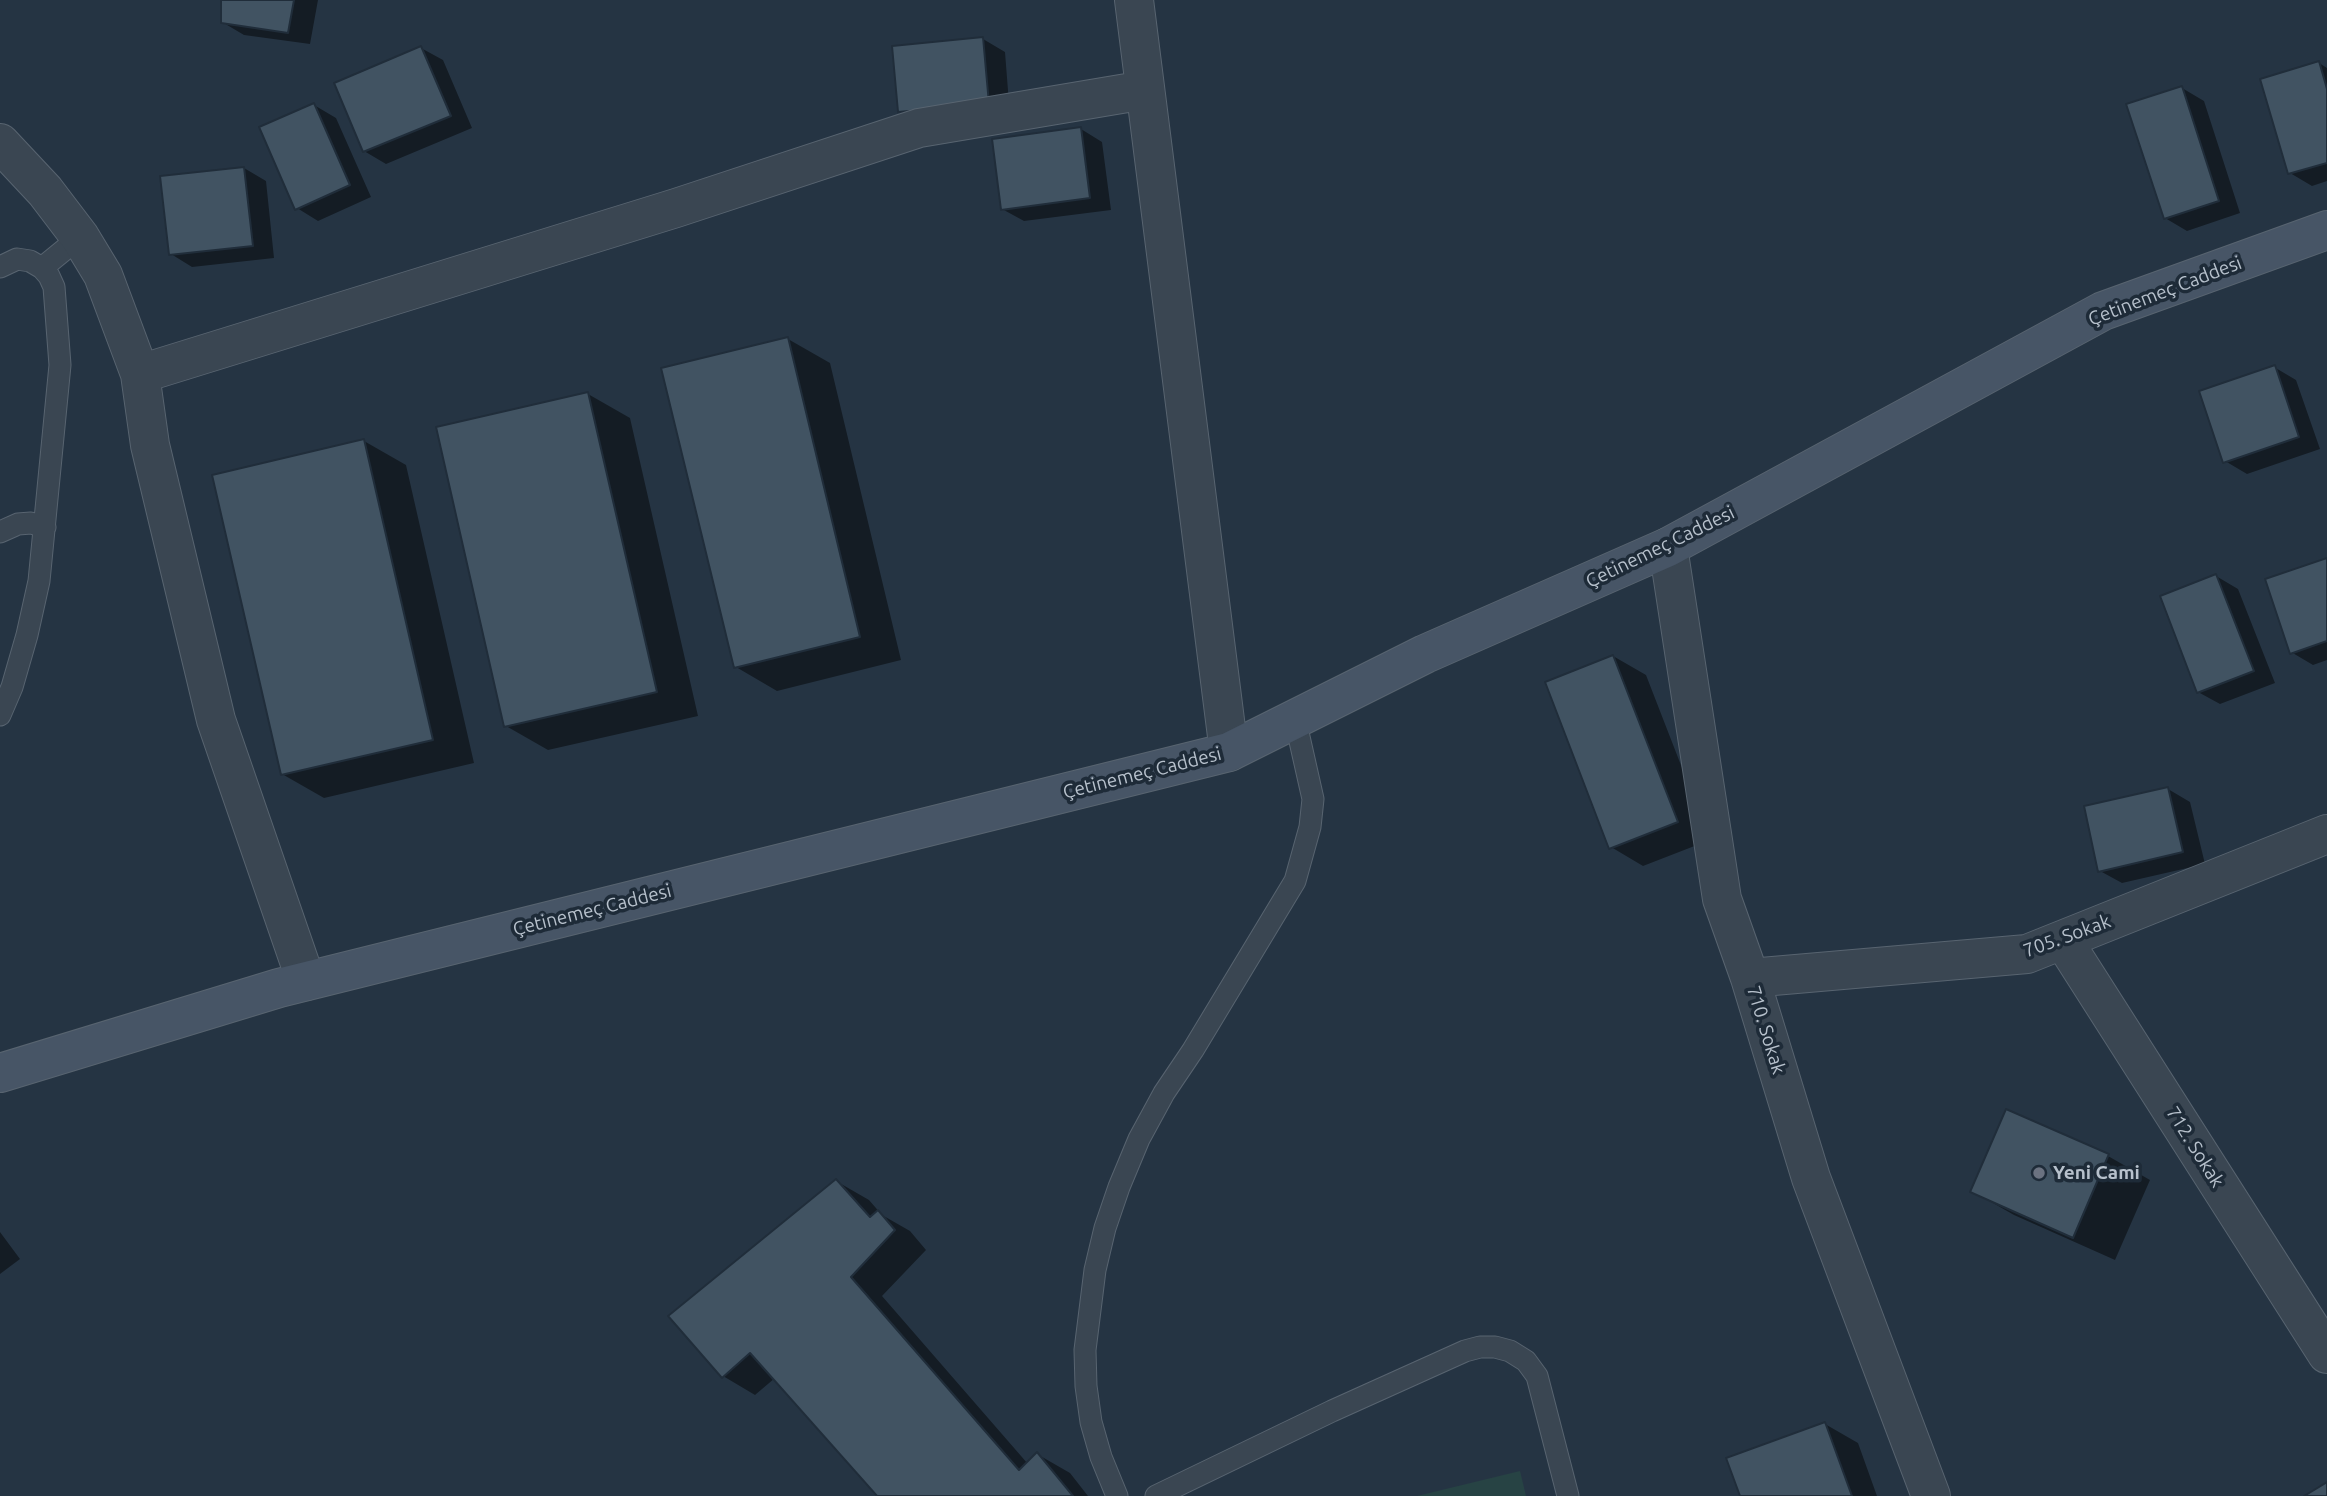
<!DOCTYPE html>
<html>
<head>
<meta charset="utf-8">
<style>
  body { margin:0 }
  canvas { display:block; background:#253443 }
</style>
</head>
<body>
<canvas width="2327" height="1496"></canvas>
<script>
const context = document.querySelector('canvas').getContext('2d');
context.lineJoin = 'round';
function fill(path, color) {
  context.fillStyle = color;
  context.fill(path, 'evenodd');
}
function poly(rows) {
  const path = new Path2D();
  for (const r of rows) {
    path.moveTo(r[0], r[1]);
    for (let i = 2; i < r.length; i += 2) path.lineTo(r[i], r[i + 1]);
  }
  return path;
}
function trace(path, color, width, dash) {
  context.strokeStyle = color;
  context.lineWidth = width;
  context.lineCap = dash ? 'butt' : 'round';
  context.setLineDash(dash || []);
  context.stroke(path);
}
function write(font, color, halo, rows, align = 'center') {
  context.font = font + ' Ubuntu,sans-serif';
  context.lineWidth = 7;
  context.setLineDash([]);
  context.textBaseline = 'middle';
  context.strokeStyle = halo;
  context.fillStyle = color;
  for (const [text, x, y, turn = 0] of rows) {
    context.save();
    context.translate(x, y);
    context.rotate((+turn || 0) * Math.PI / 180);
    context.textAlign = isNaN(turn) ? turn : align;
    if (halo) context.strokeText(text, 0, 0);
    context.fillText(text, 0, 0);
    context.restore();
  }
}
const green = poly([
  [1520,1471,1526,1496,1417,1496]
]);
const shadow = poly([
  [223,0,318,0,310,44,244,35,222,22],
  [983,39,1005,52,1010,116,922,124,900,111],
  [421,48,443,60,472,128,386,164,364,151],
  [2319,63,2327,68,2327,181,2312,186,2290,173],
  [2182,88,2204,101,2240,213,2187,231,2165,218],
  [314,105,336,118,371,197,318,221,297,208],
  [1081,129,1102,142,1111,210,1024,221,1002,209],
  [244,168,266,181,274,258,192,267,171,254],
  [788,339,830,363,901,660,777,691,736,667],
  [2274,367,2296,380,2320,449,2247,474,2225,461],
  [588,394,630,418,698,716,548,750,506,726],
  [364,441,406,465,474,763,324,798,282,774],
  [2327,560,2327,660,2313,665,2291,652],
  [2216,576,2238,589,2275,683,2220,704,2198,692],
  [1613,656,1646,675,1710,840,1643,866,1611,847],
  [2168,789,2190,802,2205,864,2122,883,2100,871],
  [2007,1111,2108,1156,2150,1180,2115,1260,2014,1215,1972,1191],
  [836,1181,869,1200,882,1215,910,1231,926,1250,882,1296,1028,1464,1037,1454,1070,1473,1088,1496,880,1496,775,1378,755,1395,723,1376],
  [0,1232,20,1259,0,1274],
  [1825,1424,1858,1443,1877,1496,1741,1496]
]);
const building = poly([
  [221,0,294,0,288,33,221,23,221,0],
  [983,37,989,104,898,112,892,46,983,37],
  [421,46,451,116,363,152,334,83,421,46],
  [2319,61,2327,89,2327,163,2288,174,2260,79,2319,61],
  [2182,86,2219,201,2164,219,2126,104,2182,86],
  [314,103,350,185,295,210,259,127,314,103],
  [1081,127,1090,198,1001,210,992,139,1081,127],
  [244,167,253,246,169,255,160,176,244,167],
  [788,337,860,637,734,668,661,368,788,337],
  [2275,365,2299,437,2223,463,2199,391,2275,365],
  [588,392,657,692,504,727,436,427,588,392],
  [364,439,433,740,281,775,212,475,364,439],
  [2327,558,2327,641,2290,654,2265,579,2327,558],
  [2216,574,2254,671,2197,693,2160,596,2216,574],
  [1613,655,1678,822,1609,849,1545,682,1613,655],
  [2168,787,2183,852,2098,872,2084,806,2168,787],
  [2006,1109,2109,1154,2073,1238,1970,1192,2006,1109],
  [836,1179,870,1217,878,1210,895,1230,851,1277,1019,1470,1037,1452,1073,1496,877,1496,750,1353,722,1378,668,1316,836,1179],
  [1825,1422,1852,1496,1740,1496,1726,1458,1825,1422],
  [2327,1482,2327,1496,2304,1496,2327,1482]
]);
const lane = poly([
  [0,267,17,259,30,261,42,268,49,276,54,287,60,365,39,581,27,635,12,687,0,715],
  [42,268,80,237],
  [0,532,18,524,31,523,45,527],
  [1117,1496,1101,1457,1091,1422,1086,1386,1085,1350,1095,1270,1105,1228,1119,1187,1139,1139,1164,1093,1193,1050,1295,881,1310,827,1313,799,1295,719],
  [1156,1496,1332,1411,1465,1351,1480,1347,1495,1347,1510,1351,1526,1361,1537,1376,1568,1496]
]);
const street = poly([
  [1134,0,1229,752],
  [0,143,45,191,80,237,103,275,140,374,150,445,216,720,306,981],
  [140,374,676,208,919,128,1145,90],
  [1668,547,1722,899,1750,978,1811,1178,1931,1496],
  [2063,940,2327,1354],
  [1750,978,2027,954,2327,834]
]);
const secondary = poly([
  [0,1073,279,988,1229,752,1425,654,1668,547,2103,311,2327,230]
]);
const markers = [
  [2039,1173,7,"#6b7280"]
];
const streetNames = [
  ["Çetinemeç Caddesi",2165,291,-21],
  ["Çetinemeç Caddesi",1660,547,-26],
  ["Çetinemeç Caddesi",1142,773,-14],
  ["Çetinemeç Caddesi",592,910,-14],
  ["705. Sokak",2067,936,-20],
  ["710. Sokak",1766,1030,73],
  ["712. Sokak",2195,1147,58]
];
const poiNames = [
  ["Yeni Cami",2053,1173]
];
fill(green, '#274344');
fill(shadow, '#0007');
fill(building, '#415362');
trace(building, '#202d3a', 2);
trace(lane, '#586470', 23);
trace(street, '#586470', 40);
trace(secondary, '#586470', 40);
trace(lane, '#3a4652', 21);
trace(street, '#3a4652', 38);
trace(secondary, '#475566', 38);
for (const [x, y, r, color] of markers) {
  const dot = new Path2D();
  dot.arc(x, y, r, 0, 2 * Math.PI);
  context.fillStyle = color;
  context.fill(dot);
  trace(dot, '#1e2b38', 2.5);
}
write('19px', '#b7c1cc', '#1e2b38', streetNames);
write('bold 19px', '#b7c1cc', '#1e2b38', poiNames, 'left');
</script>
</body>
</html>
